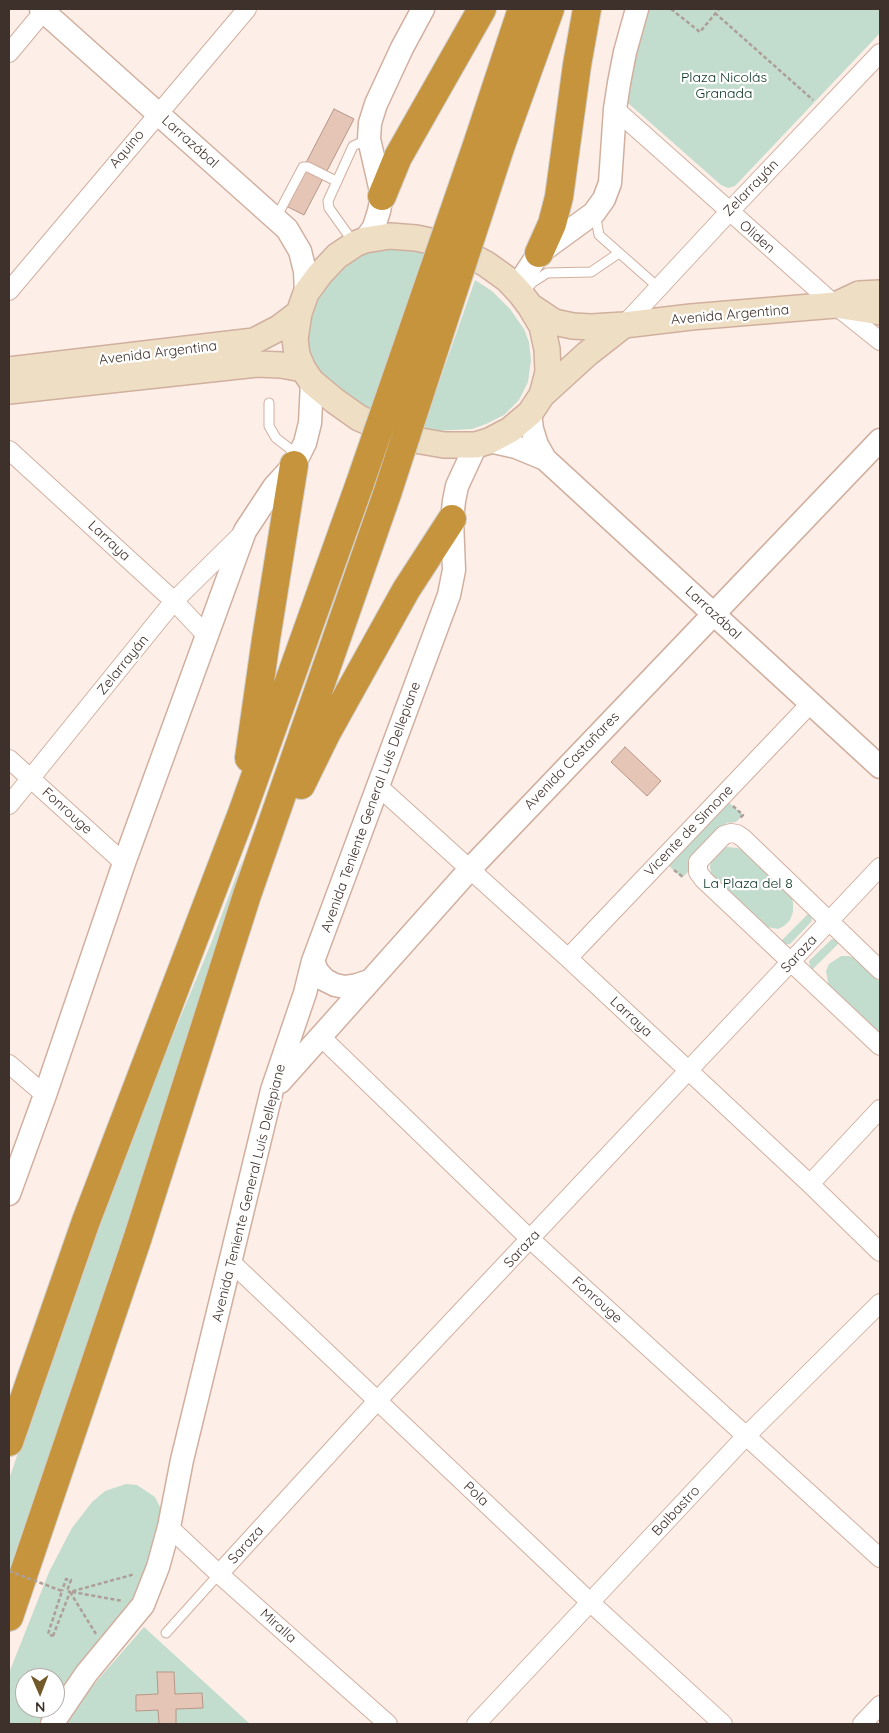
<!DOCTYPE html>
<html>
<head>
<meta charset="utf-8">
<style>
  body { margin:0 }
  #map { position:relative; width:889px; height:1733px; overflow:hidden; background:#fdefe8; font-family:Quicksand,sans-serif }
  canvas { display:block }
  .frame { position:absolute; inset:0; border:10px solid #3e312b; pointer-events:none }
  .north { position:absolute; left:15px; top:1668px; width:50px; height:50px; box-sizing:border-box; background:#fff; border:1px solid #b2adaa; border-radius:50%; rotate:179deg; font-size:14px; font-weight:700; line-height:20px; text-align:center; color:#3e312b }
  .north::after { content:''; display:block; margin:auto; width:18px; height:22px; background:#72592a; clip-path:polygon(50% 0,100% 100%,50% 72%,0 100%) }
</style>
</head>
<body>
<div id="map">
<canvas width="889" height="1733"></canvas>
<div class="frame"></div>
<div class="north">N</div>
</div>
<script>
const context = document.querySelector('canvas').getContext('2d');
context.lineJoin = 'round';
function fill(path, color) {
  context.fillStyle = color;
  context.fill(path, 'evenodd');
}
function poly(rows) {
  const path = new Path2D();
  for (const r of rows) {
    path.moveTo(r[0], r[1]);
    for (let i = 2; i < r.length; i += 2) path.lineTo(r[i], r[i + 1]);
  }
  return path;
}
function trace(path, color, width, dash) {
  context.strokeStyle = color;
  context.lineWidth = width;
  context.lineCap = dash ? 'butt' : 'round';
  context.setLineDash(dash || []);
  context.stroke(path);
}
function write(font, color, halo, rows, align = 'center') {
  context.font = font + ' Quicksand,sans-serif';
  context.lineWidth = 4.5;
  context.setLineDash([]);
  context.textBaseline = 'middle';
  context.strokeStyle = halo;
  context.fillStyle = color;
  for (const [text, x, y, turn = 0] of rows) {
    context.save();
    context.translate(x, y);
    context.rotate((+turn || 0) * Math.PI / 180);
    context.textAlign = isNaN(turn) ? turn : align;
    if (halo) context.strokeText(text, 0, 0);
    context.fillText(text, 0, 0);
    context.restore();
  }
}
const green = poly([
  [647,9,880,9,880,33,735,186,728,188,721,185,628,103,626,91],
  [376,243,430,249,372,415,323,382,310,360,306,333,316,296,332,275],
  [475,280,492,291,510,309,524,329,529,342,531,360,528,382,519,400,504,415,486,424,472,429,436,431,422,431],
  [727,801,743,815,736,822,727,823,722,827,691,869,682,878,668,865],
  [727,847,738,848,745,852,791,895,793,902,793,912,790,920,784,926,778,929,762,926,712,879,710,867,711,860,724,848],
  [243,858,181,1074,9,1584,9,1479,91,1243,146,1100,212,941],
  [810,912,812,921,790,944,786,944,780,942],
  [832,939,840,942,811,971,809,961],
  [841,956,849,956,857,959,880,982,880,1036,829,988,826,971,829,964],
  [126,1484,137,1485,155,1497,160,1507,161,1523,154,1551,125,1618,50,1724,9,1724,9,1673,49,1572,72,1528,92,1502,105,1491],
  [25,1678,55,1678,55,1708,25,1708],
  [144,1627,250,1724,176,1724,176,1709,202,1708,202,1693,175,1694,174,1672,157,1672,158,1694,136,1695,136,1711,158,1710,159,1724,61,1724,63,1720]
]);
const building = poly([
  [334,109,354,119,304,215,284,205,334,109],
  [625,747,661,781,647,796,611,762,625,747],
  [157,1672,174,1672,175,1694,202,1693,203,1708,176,1709,176,1724,159,1724,158,1710,136,1711,136,1695,158,1694,157,1672]
]);
const path = poly([
  [671,9,700,32,719,9],
  [715,13,813,100],
  [733,806,743,815,740,818],
  [674,870,683,877],
  [72,1592,123,1601],
  [96,1634,70,1592,135,1574],
  [53,1636,70,1592,67,1591,71,1580,66,1579,62,1591]
]);
const service = poly([
  [595,213,599,235,659,288],
  [276,218,303,167,308,167,336,181],
  [354,243,329,208,328,201,353,146,369,139],
  [526,289,533,282,547,273,591,272,619,253],
  [269,403,269,426,276,438,298,455],
  [166,1633,219,1574]
]);
const minor = poly([
  [9,53,44,11],
  [615,109,835,305,880,341],
  [9,291,247,9],
  [624,325,729,212,880,53],
  [9,450,174,601,206,635],
  [9,759,124,863],
  [379,787,568,958,810,1184,880,1252],
  [9,805,174,601,243,533],
  [568,958,811,703],
  [880,970,743,838,737,834,731,833,724,835,698,862,698,872,704,880,880,1046],
  [320,1036,530,1239,880,1558],
  [9,1064,45,1095],
  [810,1184,880,1109],
  [231,1262,591,1603,723,1724],
  [169,1527,219,1574,388,1724],
  [219,1574,377,1401,880,867],
  [476,1724,746,1436,880,1303],
  [862,1724,880,1705]
]);
const tertiary = poly([
  [41,9,287,229,300,251,305,271,306,293],
  [365,240,374,227,379,211,382,196,369,139,370,123,376,104,402,48,423,9],
  [516,288,539,253,594,213,604,199,610,183,615,109,619,83,625,52,637,9],
  [530,413,532,429,537,445,545,459],
  [489,441,516,447,545,459,880,767],
  [313,961,317,971,325,980,335,985,345,987,357,985,369,981],
  [280,1082,470,869,880,440],
  [9,1194,45,1095,124,863,245,531,274,487,294,465,305,443,310,423,312,382],
  [52,1724,86,1674,143,1605,158,1567,169,1527,182,1460,272,1090,305,993,313,961,449,595,454,570,452,519,454,501,457,486,476,445]
]);
const secondary = poly([
  [390,236,416,238,440,243,464,252,486,264,507,279,521,294,530,306,542,326,547,349,548,372,542,395,530,413,510,430,489,441,476,445,444,445,415,440,386,430,359,418,335,401,312,382,303,369,297,355,295,339,299,313,306,293,320,274,337,256,355,244,365,240,390,236],
  [840,303,859,294,880,293],
  [530,306,554,322,573,326,591,327,624,325,691,317,835,305,880,312],
  [9,370,254,341,279,328,299,313],
  [9,391,257,364,281,365,303,369],
  [542,395,587,354,624,325]
]);
const motorway = poly([
  [478,142,522,9],
  [501,145,550,9],
  [382,196,398,157,482,9],
  [539,253,552,224,559,197,577,65,587,9],
  [249,758,266,639,294,465],
  [301,785,326,734,406,590,452,519],
  [9,1442,86,1221,242,813,360,483],
  [9,1617,137,1240,247,895,387,494]
]);
const pathBridge = poly([
  [9,1571,62,1591,48,1634,53,1636]
]);
const motorwayBridge = poly([
  [360,483,478,142],
  [387,494,501,145]
]);
const parkNames = [
  ["Plaza Nicolás",724,78],
  ["Granada",724,94],
  ["La Plaza del 8",748,884]
];
const streetNames = [
  ["Larrazábal",190,142,42],
  ["Aquino",127,149,-50],
  ["Zelarrayán",751,188,-46],
  ["Oliden",757,237,41],
  ["Avenida Argentina",730,315,-5],
  ["Avenida Argentina",158,353,-7],
  ["Larraya",109,541,43],
  ["Larrazábal",713,613,43],
  ["Zelarrayán",123,665,-51],
  ["Avenida Castañares",572,761,-46],
  ["Avenida Teniente General Luís Dellepiane",371,807,-70],
  ["Fonrouge",67,811,42],
  ["Vicente de Simone",689,831,-46],
  ["Saraza",799,954,-47],
  ["Larraya",631,1017,43],
  ["Avenida Teniente General Luís Dellepiane",249,1193,-76],
  ["Saraza",522,1249,-47],
  ["Fonrouge",597,1300,42],
  ["Pola",476,1494,43],
  ["Balbastro",676,1511,-47],
  ["Saraza",246,1545,-48],
  ["Miralla",278,1626,42]
];
fill(green, '#c2dccd');
fill(building, '#e5c5b6');
trace(building, '#b79587', 1);
trace(service, '#d1af9f', 11);
trace(minor, '#d1af9f', 20);
trace(tertiary, '#d1af9f', 25);
trace(secondary, '#d1af9f', 28);
trace(motorway, '#d1cecc', 30);
trace(path, '#ad9f98', 2.5, [4, 2.5]);
trace(service, '#fff', 9);
trace(minor, '#fff', 18);
trace(tertiary, '#fff', 22);
trace(secondary, '#eedfc4', 25);
trace(motorway, '#c5943c', 28);
trace(motorwayBridge, '#d1cecc', 30, []);
trace(pathBridge, '#ad9f98', 2.5, [4, 2.5]);
trace(motorwayBridge, '#c5943c', 28);
write('14px', '#093421', '#fff', parkNames);
write('14px', '#3e312b', '#fff', streetNames);
</script>
</body>
</html>
